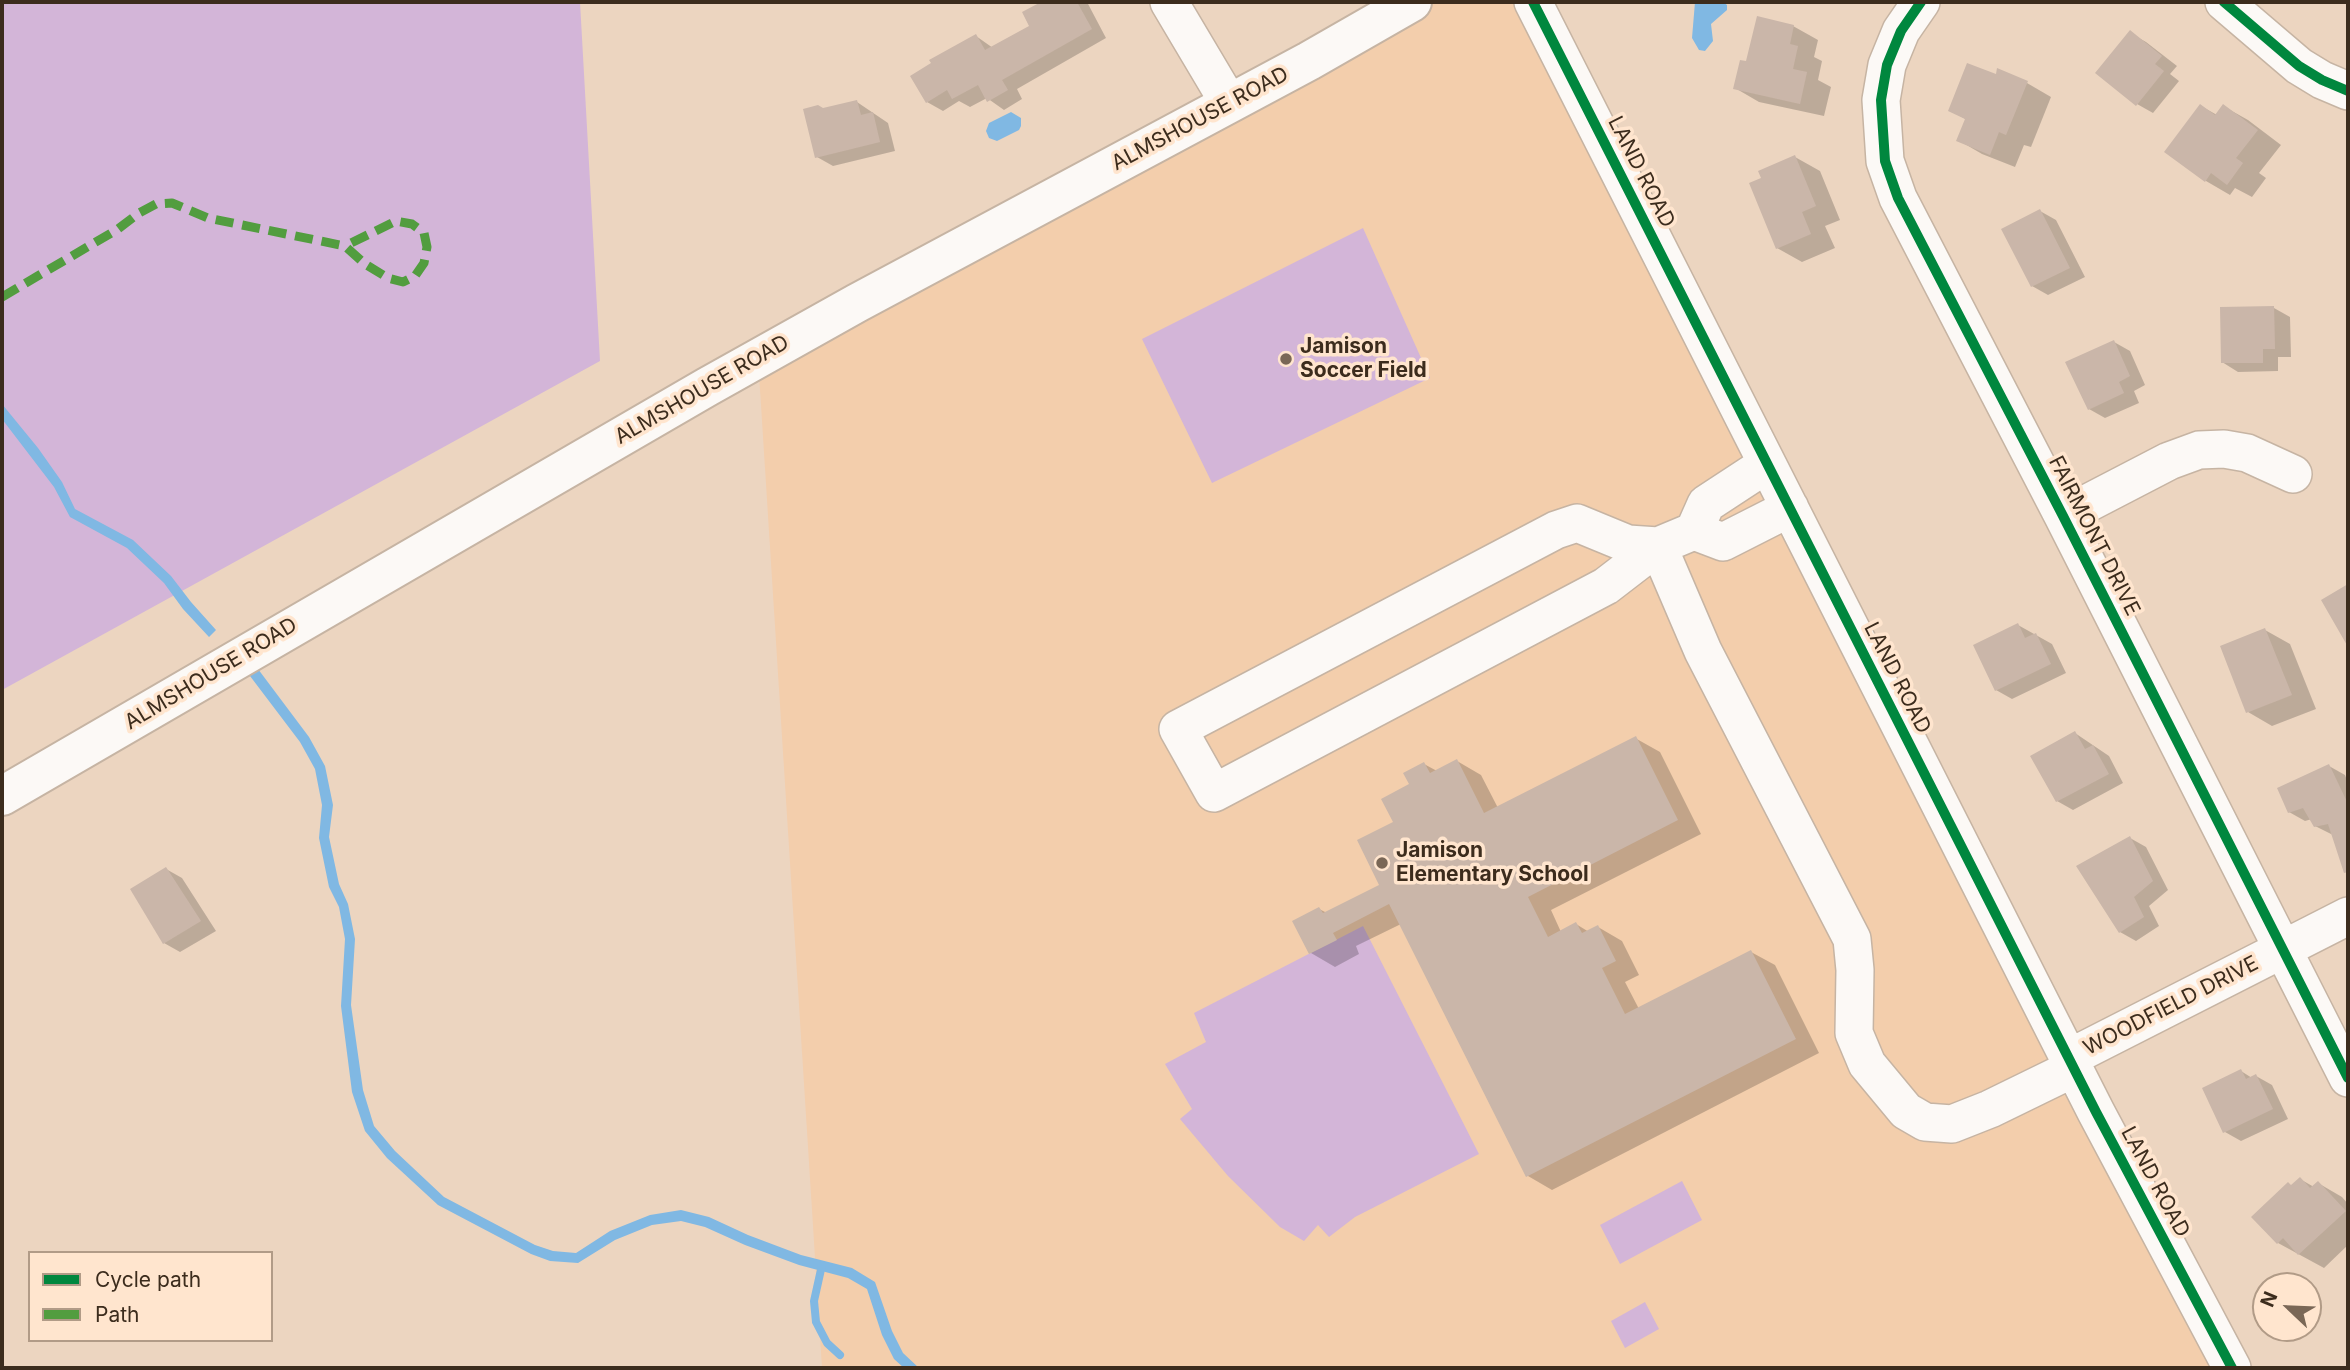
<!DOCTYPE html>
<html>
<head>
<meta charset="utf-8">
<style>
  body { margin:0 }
  #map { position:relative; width:2350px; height:1370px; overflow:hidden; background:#ecd5c0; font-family:Inter,sans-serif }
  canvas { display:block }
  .frame { position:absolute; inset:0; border:4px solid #3c2c1d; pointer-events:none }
  .legend { position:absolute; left:28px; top:1251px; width:245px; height:91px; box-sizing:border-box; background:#ffe5ce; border:2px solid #b19b87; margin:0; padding:9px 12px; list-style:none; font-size:21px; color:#3c2c1d }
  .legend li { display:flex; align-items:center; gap:14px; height:35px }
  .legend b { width:35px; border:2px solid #b19b87 }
  .north { position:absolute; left:2252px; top:1272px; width:70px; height:70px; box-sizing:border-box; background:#ffe5ce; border:2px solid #b19b87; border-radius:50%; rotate:293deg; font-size:19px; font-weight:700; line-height:28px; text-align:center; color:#3c2c1d }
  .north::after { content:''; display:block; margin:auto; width:24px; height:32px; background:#7a6756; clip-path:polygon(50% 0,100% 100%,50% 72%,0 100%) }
</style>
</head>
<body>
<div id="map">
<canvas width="2350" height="1370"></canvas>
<div class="frame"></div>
<ul class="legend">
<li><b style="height:9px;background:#00873e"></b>Cycle path</li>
<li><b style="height:9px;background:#529d3f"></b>Path</li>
</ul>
<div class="north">N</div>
</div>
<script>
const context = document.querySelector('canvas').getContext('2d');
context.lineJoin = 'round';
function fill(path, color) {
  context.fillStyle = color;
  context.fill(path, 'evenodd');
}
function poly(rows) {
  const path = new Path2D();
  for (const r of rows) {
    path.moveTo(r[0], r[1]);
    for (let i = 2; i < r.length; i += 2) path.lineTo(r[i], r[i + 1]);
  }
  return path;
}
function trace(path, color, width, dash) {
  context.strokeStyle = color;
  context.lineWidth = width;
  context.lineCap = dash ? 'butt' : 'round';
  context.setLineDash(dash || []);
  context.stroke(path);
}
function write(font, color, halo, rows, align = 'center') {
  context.font = font + ' Inter,sans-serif';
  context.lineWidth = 7;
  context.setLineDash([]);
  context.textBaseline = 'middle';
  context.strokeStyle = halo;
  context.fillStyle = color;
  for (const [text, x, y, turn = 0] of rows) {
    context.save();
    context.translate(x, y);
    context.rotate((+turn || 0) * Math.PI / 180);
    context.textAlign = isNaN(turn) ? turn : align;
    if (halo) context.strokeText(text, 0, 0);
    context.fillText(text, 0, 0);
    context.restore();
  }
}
const built = poly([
  [1408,2,1533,2,2231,1368,822,1368,758,358]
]);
const green = poly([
  [2,2,580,2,600,361,2,690],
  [1363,228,1430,378,1212,483,1142,339],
  [1363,926,1479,1154,1355,1217,1329,1237,1318,1225,1304,1241,1280,1227,1228,1176,1180,1119,1192,1109,1165,1064,1206,1042,1194,1013],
  [1682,1181,1702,1220,1620,1264,1600,1225],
  [1645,1302,1659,1329,1625,1348,1611,1321]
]);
const water = poly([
  [1695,2,1723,2,1727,5,1727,10,1711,24,1713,41,1705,51,1699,50,1692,38],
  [1011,112,1021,118,1021,126,1019,130,997,141,989,138,986,131,989,123],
  [2,404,38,448,62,482,75,509,133,540,171,576,191,602,216,630,209,637,183,609,164,583,127,548,70,517,54,487,2,419],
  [258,669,309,737,325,766,333,805,329,837,339,884,348,904,355,939,351,1005,363,1090,374,1126,395,1151,444,1197,535,1245,553,1251,576,1253,610,1231,650,1215,681,1210,709,1217,748,1235,801,1255,852,1268,875,1282,892,1331,903,1353,919,1368,904,1368,894,1359,882,1335,867,1289,848,1278,799,1265,745,1245,705,1227,681,1221,652,1225,615,1240,578,1263,550,1261,531,1254,438,1205,387,1158,365,1131,352,1092,341,1006,345,939,339,907,329,887,319,838,322,805,315,769,300,742,250,676]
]);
const shadow = poly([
  [1045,2,1087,2,1106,38,1017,89,1022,99,1004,110,987,98,970,107,959,101,943,111,927,102,976,36,993,48,1032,27,1024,13],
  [1793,26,1818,40,1814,57,1822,61,1818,80,1831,87,1824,116,1759,102,1735,88,1748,63],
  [2130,33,2146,42,2177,66,2170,74,2179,81,2153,113,2137,104],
  [1997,76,2027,83,2051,97,2031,147,2024,145,2015,167,1982,154,1958,140,1967,120,1950,110],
  [857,102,888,123,895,151,833,166,817,157,823,110],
  [2201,106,2217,115,2223,106,2248,120,2281,145,2259,173,2266,178,2252,197,2235,188,2230,195,2206,181],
  [1795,157,1820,171,1840,220,1825,226,1835,248,1802,262,1777,248,1763,179],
  [2040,211,2056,220,2085,277,2048,295,2032,286],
  [2274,308,2290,317,2291,357,2278,357,2278,371,2238,372,2222,362],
  [2114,342,2130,351,2145,385,2134,391,2139,403,2105,418,2089,409],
  [2018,625,2052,644,2066,673,2012,699,1996,690],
  [2265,630,2290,644,2316,709,2272,726,2248,712],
  [2075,733,2109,756,2123,783,2073,810,2057,801],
  [1635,738,1660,752,1701,834,1551,910,1561,932,1576,924,1589,932,1598,927,1622,941,1639,975,1625,982,1639,1009,1751,952,1775,965,1819,1053,1552,1190,1528,1176,1401,924,1356,946,1359,954,1335,967,1311,953,1319,909,1327,913,1382,886,1395,823,1411,785,1424,764,1437,771,1457,761,1481,775,1498,808],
  [2329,766,2345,775,2348,783,2348,849,2336,842,2333,835,2315,826,2312,819,2305,821,2289,812],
  [2130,838,2146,847,2168,890,2149,906,2159,926,2136,941,2120,932],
  [166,869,182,878,216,931,180,952,164,943],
  [2241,1071,2252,1078,2256,1076,2272,1085,2288,1119,2241,1141,2225,1132],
  [2300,1179,2314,1187,2318,1183,2342,1197,2348,1204,2348,1245,2324,1268,2278,1243,2293,1186]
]);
const stream = poly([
  [822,1265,814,1301,816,1322,827,1343,840,1355]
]);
const building = poly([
  [1041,2,1077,2,1092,29,1002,80,1008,90,987,102,978,85,952,99,947,90,926,103,910,76,931,63,929,60,976,34,985,50,1029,26,1022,12],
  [1757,16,1794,25,1790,44,1798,46,1793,69,1807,72,1800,104,1733,89,1740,60,1746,61],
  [2130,30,2162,56,2155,64,2164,71,2136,106,2095,73],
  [1967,63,1996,74,1997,68,2028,81,2006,135,1999,132,1990,155,1956,141,1965,119,1948,111],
  [857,100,861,115,873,112,880,142,815,158,803,109,818,105,823,108],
  [2200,104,2215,115,2223,104,2258,130,2236,158,2243,163,2227,185,2211,173,2205,182,2164,152],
  [1795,155,1816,206,1802,212,1811,234,1776,249,1749,183,1761,178,1758,171],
  [2040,209,2070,268,2031,287,2001,229],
  [2274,306,2275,349,2263,349,2263,363,2221,363,2220,307],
  [2114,340,2130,376,2119,382,2124,393,2088,410,2065,362],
  [2348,584,2348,647,2321,600],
  [2018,623,2025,638,2036,633,2051,664,1995,691,1973,645],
  [2265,628,2292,695,2246,713,2220,646],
  [2075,731,2085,749,2093,745,2109,774,2056,802,2030,756],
  [1636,736,1678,820,1528,897,1548,937,1576,922,1582,933,1598,925,1616,961,1602,968,1625,1014,1751,950,1796,1039,1526,1177,1389,904,1333,933,1337,940,1309,954,1292,921,1319,907,1323,913,1379,885,1357,840,1393,822,1381,799,1409,784,1403,773,1424,762,1430,773,1457,759,1484,813],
  [2329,764,2348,804,2348,872,2344,873,2328,824,2314,827,2303,808,2288,813,2277,788],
  [2130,836,2153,881,2134,897,2144,917,2119,933,2076,866],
  [166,867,201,921,163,944,130,889],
  [2241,1069,2246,1079,2256,1074,2273,1109,2223,1133,2202,1088],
  [2300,1177,2310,1188,2318,1181,2346,1211,2298,1255,2283,1238,2277,1244,2251,1217,2288,1182,2291,1185]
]);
const minor = poly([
  [1169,2,1229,103],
  [1533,2,2096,1112,2232,1368],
  [1921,2,1901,31,1887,65,1881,100,1885,161,1898,198,2063,516,2348,1078],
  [2224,2,2299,66,2322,80,2348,91],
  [2063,516,2169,461,2199,450,2224,449,2247,453,2293,474],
  [1694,531,1706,504,1767,464],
  [1658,546,1628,544,1577,523,1556,530,1178,729,1214,793,1606,586,1658,546,1694,531,1723,542,1790,508],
  [1658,546,1703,651,1852,939,1855,970,1854,1033,1867,1064,1906,1111,1925,1122,1952,1124,1990,1109,2074,1068],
  [2069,1058,2348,916]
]);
const major = poly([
  [2,796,707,387,857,303,1309,61,1412,2]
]);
const quiet = poly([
  [2,297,118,229,139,213,156,204,172,203,208,218,345,246,365,264,388,278,403,282,415,276,424,263,427,247,424,233,412,224,396,221,345,246]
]);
const cycleway = poly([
  [1533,2,2096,1112,2232,1368],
  [1921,2,1901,31,1887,65,1881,100,1885,161,1898,198,2063,516,2348,1078],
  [2224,2,2299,66,2322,80,2348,91]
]);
const markers = [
  [1286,359,7,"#7a6756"],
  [1382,863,7,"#7a6756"]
];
const streetNames = [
  ["ALMSHOUSE ROAD",1200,119,-28],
  ["LAND ROAD",1641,172,63],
  ["ALMSHOUSE ROAD",702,390,-30],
  ["FAIRMONT DRIVE",2094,536,63],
  ["ALMSHOUSE ROAD",211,674,-31],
  ["LAND ROAD",1897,678,63],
  ["WOODFIELD DRIVE",2171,1006,-27],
  ["LAND ROAD",2155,1182,62]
];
const poiNames = [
  ["Jamison",1300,347],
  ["Soccer Field",1300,371],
  ["Jamison",1396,851],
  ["Elementary School",1396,875]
];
fill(built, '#f3ceac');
fill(green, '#d3b5d8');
fill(water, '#80b8e3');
fill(shadow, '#0003');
trace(stream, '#80b8e3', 8);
fill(building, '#cab6a9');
trace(minor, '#c6b4a3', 40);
trace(major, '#c6b4a3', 42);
trace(minor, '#fcf9f6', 37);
trace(major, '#fcf9f6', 38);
trace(quiet, '#529d3f', 9, [18, 9]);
trace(cycleway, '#00873e', 10);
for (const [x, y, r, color] of markers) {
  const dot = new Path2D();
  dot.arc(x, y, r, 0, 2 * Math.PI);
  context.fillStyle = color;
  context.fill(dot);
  trace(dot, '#ffe5ce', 2.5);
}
write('21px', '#3c2c1d', '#ffe5ce', streetNames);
write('bold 21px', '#3c2c1d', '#ffe5ce', poiNames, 'left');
</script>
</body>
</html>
